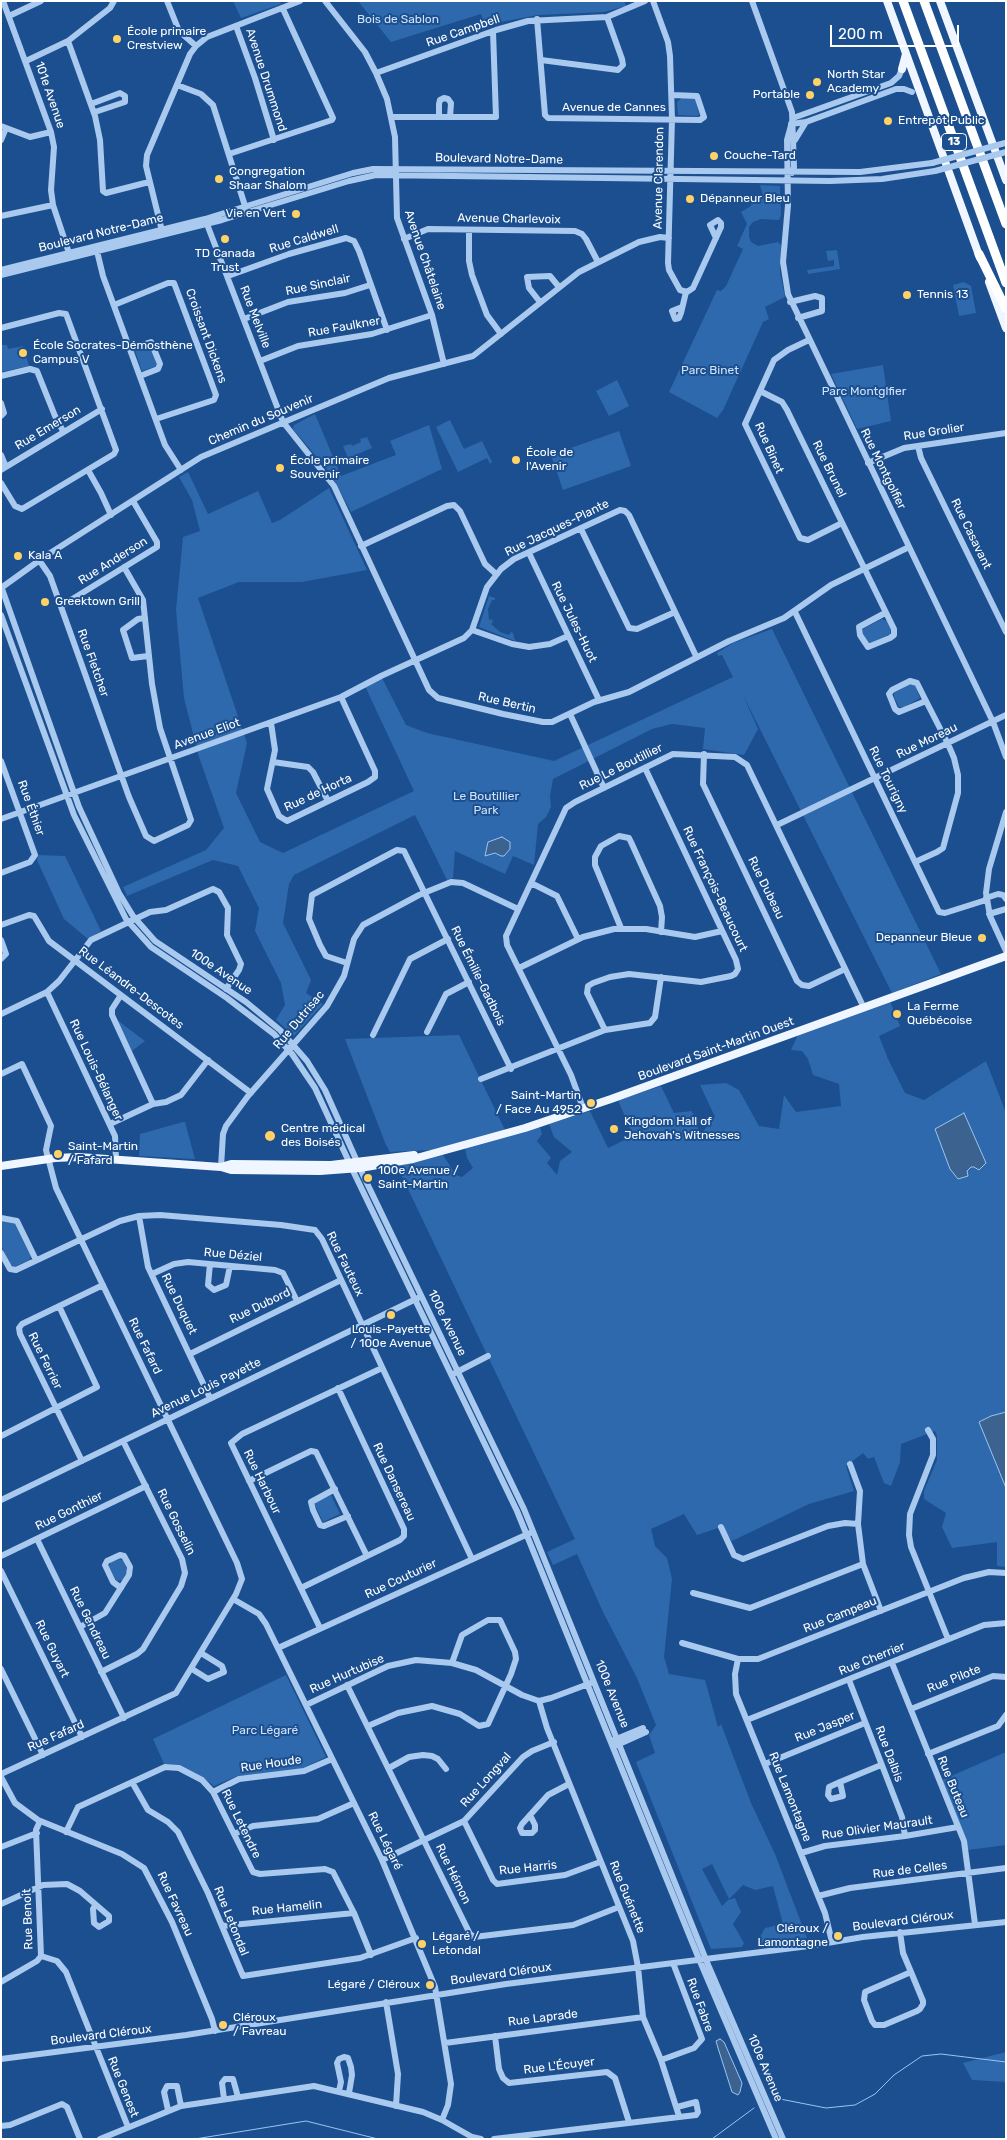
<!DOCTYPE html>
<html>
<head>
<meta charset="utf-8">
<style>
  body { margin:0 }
  #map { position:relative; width:1007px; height:2140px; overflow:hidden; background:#1b4f8f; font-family:Rubik,sans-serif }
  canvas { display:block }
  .frame { position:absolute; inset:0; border:2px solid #fff; pointer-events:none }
  .scale { position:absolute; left:830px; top:25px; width:129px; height:22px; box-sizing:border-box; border:2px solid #fff; border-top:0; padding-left:6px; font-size:15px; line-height:18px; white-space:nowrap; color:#fff; -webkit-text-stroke:4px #1b4f8f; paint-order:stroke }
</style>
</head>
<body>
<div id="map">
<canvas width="1007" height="2140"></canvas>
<div class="frame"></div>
<div class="scale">200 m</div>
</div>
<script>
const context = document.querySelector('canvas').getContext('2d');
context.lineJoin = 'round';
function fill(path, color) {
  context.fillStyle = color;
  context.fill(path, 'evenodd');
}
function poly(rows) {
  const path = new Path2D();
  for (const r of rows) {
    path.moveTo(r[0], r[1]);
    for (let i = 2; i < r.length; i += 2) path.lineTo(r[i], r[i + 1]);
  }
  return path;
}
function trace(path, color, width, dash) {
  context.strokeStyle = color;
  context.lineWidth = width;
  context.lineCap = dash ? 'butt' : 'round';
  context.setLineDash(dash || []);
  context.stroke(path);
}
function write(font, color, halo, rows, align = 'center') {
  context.font = font + ' Rubik,sans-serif';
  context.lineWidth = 4;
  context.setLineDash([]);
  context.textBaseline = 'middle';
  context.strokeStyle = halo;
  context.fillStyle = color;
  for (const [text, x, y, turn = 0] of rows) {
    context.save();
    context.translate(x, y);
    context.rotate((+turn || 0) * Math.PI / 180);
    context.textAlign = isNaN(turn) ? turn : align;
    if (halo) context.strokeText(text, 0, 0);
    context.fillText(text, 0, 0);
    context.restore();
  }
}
const green = poly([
  [233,1,280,1,281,4,241,18],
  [358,1,624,1,626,6,604,12,538,15,485,25,481,14,391,42],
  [682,98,695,99,699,115,697,116,678,115,677,102],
  [760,185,780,186,781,215,779,220,761,219,753,222,749,227,749,237,751,242,758,246,778,242,781,245,780,272,785,297,765,307,769,319,763,322,723,410,717,418,669,392,717,290,721,291,726,286,743,249,737,246,747,224,741,212,751,206,752,202,763,196],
  [837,250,840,269,808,274,807,270,834,266,834,260,828,261,826,251],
  [964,282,971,286,976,313,959,316,953,285],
  [1,345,7,345,8,349,23,346,29,366,1,372],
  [148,346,150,346,157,366,142,371,135,351],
  [883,365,891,421,857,429,831,374],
  [617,380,629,406,609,416,596,391],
  [315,414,341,476,396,455,390,441,429,425,442,469,351,512,331,474,293,429,294,425],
  [450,420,464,449,482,441,492,462,490,464,487,458,458,472,436,427],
  [619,431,631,466,563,490,551,455],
  [367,437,372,448,348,458,343,446,351,444,352,446,361,442,360,439],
  [188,472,208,514,258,491,272,523,280,520,329,488,367,570,302,582,239,582,198,598,247,743,236,793,260,842,283,853,414,791,364,684,381,676,406,725,427,733,554,761,733,677,722,655,718,656,717,653,733,643,772,629,941,974,892,993,743,695,758,729,744,755,703,749,705,728,672,724,652,729,553,779,550,796,551,807,546,817,538,824,534,865,513,856,505,874,455,851,453,878,447,880,415,815,294,875,289,884,283,923,311,980,306,993,323,1004,294,1036,276,1020,285,1005,281,983,255,931,259,908,238,866,213,860,127,896,123,887,206,850,224,828,199,757,184,698,176,610,183,537,200,531,192,500,179,477],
  [489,596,495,598,495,600,492,600,488,609,489,620,492,619,493,622,491,624,500,632,509,635,511,632,513,633,515,641,479,627],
  [882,619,887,621,891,629,890,634,872,643,869,643,863,634,863,629],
  [910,684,915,685,920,698,904,707,899,707,894,697,894,693],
  [38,855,65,856,101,931,88,939,64,919,37,860],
  [890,1001,900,1026,879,1036,888,1059,905,1093,924,1100,986,1061,1006,1113,1006,1567,997,1566,997,1542,952,1548,942,1527,946,1513,924,1499,924,1491,937,1460,937,1436,935,1431,901,1444,900,1462,891,1486,884,1483,874,1457,868,1459,863,1453,846,1466,854,1491,809,1504,732,1541,721,1527,697,1535,684,1514,651,1529,655,1546,667,1558,672,1579,664,1657,669,1674,705,1680,718,1727,721,1724,751,1803,775,1854,807,1938,761,1944,760,1937,765,1928,783,1924,773,1886,755,1890,743,1885,729,1899,712,1864,702,1869,722,1906,728,1900,735,1898,741,1912,733,1924,744,1943,742,1947,711,1949,636,1762,655,1753,649,1735,656,1725,637,1678,603,1612,577,1554,553,1565,547,1552,575,1539,397,1166,443,1155,456,1175,462,1177,473,1168,467,1158,465,1148,540,1127,542,1134,537,1141,551,1158,547,1163,557,1175,560,1161,572,1152,554,1137,549,1124,590,1111,608,1148,633,1136,618,1100,661,1086,674,1113,692,1111,700,1135,715,1117,700,1085,726,1083,739,1090,759,1126,779,1129,784,1095,796,1112,841,1106,839,1084,813,1075,808,1059,802,1051,791,1050,798,1035],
  [117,1020,145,1041,132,1051],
  [459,1035,505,1130,432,1150,390,1152,386,1145,345,1039],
  [183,1122,185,1122,195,1159,139,1156,140,1134],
  [1,1221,15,1224,31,1257,29,1260,14,1267,10,1264,1,1246],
  [331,1495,340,1514,323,1522,314,1503],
  [120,1559,124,1561,127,1572,122,1580,118,1581,115,1579,109,1566,111,1562],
  [286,1675,326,1757,301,1769,237,1776,214,1786,201,1776,180,1765,164,1764,153,1739],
  [1006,1752,1006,1845,968,1850,942,1780],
  [1006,2052,1006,2082,972,2080,963,2063]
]);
const water = poly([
  [502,837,510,842,510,849,504,856,501,856,495,853,485,856,488,842,502,837],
  [964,1113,986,1163,979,1170,974,1167,971,1167,967,1171,968,1176,958,1179,950,1169,935,1129,964,1113],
  [1006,1412,1006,1488,979,1422,991,1416,1006,1412],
  [720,2039,724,2042,742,2083,740,2092,738,2095,732,2092,718,2048,716,2041,720,2039]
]);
const stream = poly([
  [775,2098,826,2108,855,2105,875,2094,894,2075,922,2056,941,2054,1006,2062],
  [195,2139,306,2121,378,2139],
  [712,2139,754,2108]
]);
const minor = poly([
  [3,1,51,132,54,147,51,190,53,205,70,256],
  [167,1,179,31,196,46],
  [325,1,365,52,376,73,387,99,395,137,397,218,432,315,444,364],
  [653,1,668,42,670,56,672,119,668,263,669,270,680,290,687,292,693,288,721,227,721,223,718,220,710,225,716,238],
  [752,1,792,112,794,167,792,173],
  [9,16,41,1],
  [537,19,545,115,548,118,700,120,704,117,697,96,672,95],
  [236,26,255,78,274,140],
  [68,41,95,116,100,140,103,191,106,193,149,182],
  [541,60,618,70,623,65,622,59,607,17],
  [26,61,68,41,110,8,114,1],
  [376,73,496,30,528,21,607,17,645,1],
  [177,85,201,94,213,105,246,209],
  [91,104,120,93,125,96,125,102,95,112],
  [392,117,496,117,493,31],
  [439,117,439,104,440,100,444,98,448,99,451,103,450,117],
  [793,118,787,140,788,205,783,262,788,294,993,722,1006,757],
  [793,118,891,83,899,76,902,69],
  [791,124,806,122,896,89,904,89,912,92],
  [1,126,30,137,51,132],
  [1,140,6,128],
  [795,140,806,122],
  [229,154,332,120,333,118,283,9],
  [1,216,53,205],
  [205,219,283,422,334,486,429,690,438,698,503,714,543,722,552,722,594,702,629,692,729,641,784,618,831,585,909,547],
  [469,230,469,261,472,275,487,315,501,334],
  [162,231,146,166,147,155,190,54,196,46,207,37,300,1],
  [404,239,428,229,575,231,582,234,586,239,598,262],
  [96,247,103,276,165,445,181,470],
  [1,270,205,219,353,173,373,169,860,172,932,163],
  [1,275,222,220,349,181,376,175,830,181,882,179,935,171],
  [228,276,289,254,346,238,354,241,359,251,387,330],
  [540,302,529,288,527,277,550,276,559,287],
  [790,302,815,296,822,298,822,311,798,318],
  [114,305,168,283,174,283,209,376,216,395,214,400,156,419],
  [682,307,672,311,675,319,679,318,681,313,686,292],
  [244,319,288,302,345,293,370,285],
  [1,328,59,313,66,314,116,450,114,454,22,509,15,506,1,483],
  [809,340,788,350,774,360,745,424,800,538,808,540,842,523],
  [130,349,151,342,160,364,158,369,140,376],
  [260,361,298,346,372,334,432,315],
  [1,376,30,369,37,371,55,416,63,431],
  [760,391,782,402,787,410,894,629,894,635,890,638,868,647,860,635,859,627,885,613],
  [1,403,4,413,1,416],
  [918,446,921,458,1006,632],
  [1,455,6,467],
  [868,463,904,448,1006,433],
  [1,470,102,409],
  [88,470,101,493,111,515],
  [581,529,629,628,637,629,675,612],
  [361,546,447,506,454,505,460,511,485,564,496,574],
  [529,553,599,700],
  [39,560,50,576,129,797,146,836,154,841,188,825,191,820,160,728,152,684,143,600,124,567],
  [1,586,79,807,119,893,133,916,155,941,246,1002,280,1030,307,1061,325,1090,364,1177,524,1509,709,1967,783,2139],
  [1,588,44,557,201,457,389,378,473,356,579,272,639,242,660,237,669,238],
  [61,606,157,547,157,542,133,501],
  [795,612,939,912,945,913,986,900],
  [1,615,74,815,126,919,151,947,227,998,274,1034,292,1054,315,1088,355,1175,517,1511,699,1959,776,2139],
  [145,618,138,619,123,630,132,658,148,656],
  [472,630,512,644,529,647,550,644,568,636],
  [570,714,604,788],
  [271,723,275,750,267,789,279,816,287,821,368,782,375,777,375,771,341,697],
  [704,754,703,784,797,981,802,985,809,986,845,969],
  [1,761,35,855,30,862,1,873],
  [273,762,308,767,313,772,328,801],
  [1006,812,989,869,986,893,990,916,1006,951],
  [1,819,341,697,381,676,464,638,472,630,487,587,501,569,514,559,620,510,625,511,629,515,696,656],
  [777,825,1006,715],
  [915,862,937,852,943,848,958,793,958,775,954,758,948,744,926,701,917,683,910,681,892,690,889,694,895,709,899,712,926,701],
  [531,883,557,896,578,939],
  [986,898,998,894,1003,895,1006,899],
  [989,914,1006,909],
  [1,925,29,915,34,916,49,941,251,1093],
  [621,928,595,865,595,857,601,846,619,836,629,838,631,842,660,906,662,917,661,932],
  [1,940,6,954,1,959],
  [347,963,326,956,320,945,309,919,312,895,397,850,404,851,511,1069],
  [519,968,583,937,614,929,646,929,695,937,722,931],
  [47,992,115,1136,116,1160],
  [121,995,112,1009,112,1015,153,1104],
  [1,1014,47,992,59,981,91,940,150,912,166,910,213,889,219,892,228,908,227,935,241,964,239,970,226,989],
  [605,1030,587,993,588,986,593,983,610,977,629,974,701,982,731,976,735,974,738,969,736,960,645,768],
  [427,1032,446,994,469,982],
  [373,1035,410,959,448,939],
  [1,1074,22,1064,51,1126,46,1150,56,1188,237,1563,242,1579,236,1594,176,1693,1,1774],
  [481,1079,605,1030,650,1023,655,1017,661,977],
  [583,1108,571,1075,507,945,506,936,566,808,575,802,673,754,735,757,747,765,864,1008],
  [110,1124,153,1104,166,1102,181,1095,208,1060],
  [221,1167,223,1134,226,1126,248,1096,327,1006,344,976,354,939,363,925,419,895,451,882,463,883,518,909],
  [139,1216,148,1267,210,1398],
  [1,1218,17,1221,36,1260],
  [1,1253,10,1269,16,1270,120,1221,139,1216,160,1215,281,1225,315,1230,322,1239,472,1559],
  [210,1264,208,1285,214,1290,226,1285,230,1266],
  [152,1274,174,1264,188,1262,275,1270,283,1273,297,1301],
  [190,1354,341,1280],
  [455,1373,488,1356],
  [928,1430,933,1439,933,1455,910,1514,909,1535,911,1547,948,1639],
  [1,1436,97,1387,59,1306],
  [82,1461,20,1334,19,1328,22,1324,103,1285],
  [850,1464,860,1491,858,1524,863,1564,881,1611],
  [249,1481,311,1451,316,1452,367,1556],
  [335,1489,311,1502,313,1510,320,1525,324,1526,348,1516],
  [1,1500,418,1298],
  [721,1527,734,1555,743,1559,828,1526,845,1523,858,1524],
  [37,1539,124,1718],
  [1,1556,146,1486],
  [1,1571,82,1737],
  [301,1588,400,1540,404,1536,404,1529,338,1388],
  [693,1593,750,1608,863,1564],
  [233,1599,259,1614,266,1624,382,1860,435,1987,451,2084,448,2105,442,2120],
  [80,1627,105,1613,129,1575,130,1567,124,1556,120,1555,107,1561,105,1565,113,1582,121,1588],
  [320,1628,231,1443,242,1434,382,1368],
  [682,1643,738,1659,758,1659,964,1578,989,1572,1006,1573],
  [278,1648,530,1533],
  [738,1659,735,1674,736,1694,825,1913,832,1942],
  [892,1663,964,1841,975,1924],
  [1,1669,43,1755],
  [192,1669,208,1679,224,1672,222,1666,201,1653],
  [101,1672,137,1654,143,1649,181,1586,185,1573,182,1559,123,1441],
  [849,1680,902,1817,905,1836],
  [347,1685,470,1934,474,1937,573,1925,619,1907],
  [539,1701,547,1728,633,1941,638,1967,643,2017,661,2060,679,2116],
  [306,1705,388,1666,416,1660,452,1663,476,1670,522,1695,539,1701,551,1698,591,1683],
  [911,1709,993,1676,1006,1677],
  [747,1720,984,1625,1006,1623],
  [368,1726,398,1713,432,1706,460,1714,479,1726,488,1724,511,1674,516,1659,515,1652,500,1620,488,1620,462,1635,452,1663],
  [614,1740,643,1728],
  [617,1745,646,1732],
  [928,1754,998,1726,1006,1715],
  [765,1764,865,1723],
  [389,1768,409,1757,423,1755,432,1756,438,1759,446,1769],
  [1,1777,15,1803,38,1820,122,1854,144,1868,172,1922,212,2019,215,2031],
  [132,1782,148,1810,168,1822,178,1832,208,1893,243,1976,360,1958,416,1938],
  [840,1782,843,1796,831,1799,828,1795,829,1787,840,1782,881,1765],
  [213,1792,239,1779,304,1771,332,1759],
  [530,1815,535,1825,535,1830,532,1833,522,1833,520,1828,522,1824,548,1795,569,1784],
  [464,1821,493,1880,497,1884,565,1875,600,1862],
  [66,1832,78,1807,165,1767,179,1768,202,1780,213,1792,253,1872,260,1874,325,1869,333,1872,354,1913,371,1955],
  [234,1834,253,1826,318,1819,354,1803],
  [1,1847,37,1833],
  [801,1853,825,1846,905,1836,958,1827],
  [382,1860,464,1821,523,1757,532,1751,554,1742],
  [818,1896,850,1888,1006,1868],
  [1,1904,43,1885,67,1884,80,1891,109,1916,109,1921,99,1927,94,1923,93,1909,95,1905],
  [222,1926,354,1913],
  [900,1932,903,1953,911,1972,923,2001,923,2004,920,2009,917,2011,884,2025,875,2025,872,2021,864,2000,865,1992,911,1972],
  [41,1956,57,1961,66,1972,128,2127],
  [1,1982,37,1961,41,1956,36,1830,40,1821],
  [386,2002,398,2074,396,2106],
  [495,2036,499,2069,503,2078,509,2083,607,2072,615,2078,629,2122],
  [445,2043,643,2017],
  [1,2059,186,2035,506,1984,809,1946,863,1937,1006,1922],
  [661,2060,694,2048,702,2039,673,1963],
  [339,2091,341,2082,337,2063,339,2059,344,2057,348,2058,351,2067,352,2075,349,2093],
  [224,2099,222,2083,225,2079,233,2079,238,2097],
  [168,2110,164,2092,167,2086,177,2086,181,2106],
  [1,2126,10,2125,62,2104,67,2107,80,2139],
  [100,2139,181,2106,314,2086,423,2112,442,2120,472,2137,481,2139],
  [494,2139,696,2115,698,2112,696,2102,677,2107]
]);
const major = poly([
  [887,1,980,258],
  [940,1,1006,180],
  [902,69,906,54],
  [989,282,1006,328],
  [1,1166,55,1158,78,1157,221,1167,231,1170,320,1171,360,1168,413,1159,525,1128,611,1099,1006,956],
  [221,1167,231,1164,331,1165,414,1155]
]);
const highway = poly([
  [903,1,1006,283],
  [924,1,1006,224],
  [979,254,1006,309]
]);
const minorBridge = poly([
  [932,163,1005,143],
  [935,171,1006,152]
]);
const markers = [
  [117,39,5,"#ffd166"],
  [817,82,5,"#ffd166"],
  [810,95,5,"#ffd166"],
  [888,121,5,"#ffd166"],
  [714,156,5,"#ffd166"],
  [219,179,5,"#ffd166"],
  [690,199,5,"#ffd166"],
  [296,214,5,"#ffd166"],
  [225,239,5,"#ffd166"],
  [907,295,5,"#ffd166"],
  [23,353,5,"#ffd166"],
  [516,460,5,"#ffd166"],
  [280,468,5,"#ffd166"],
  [18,556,5,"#ffd166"],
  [45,602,5,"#ffd166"],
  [982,938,5,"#ffd166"],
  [897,1014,5,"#ffd166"],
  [591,1103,5,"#ffd166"],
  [614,1129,5,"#ffd166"],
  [270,1136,6,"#ffd166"],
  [58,1154,5,"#ffd166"],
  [368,1178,5,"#ffd166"],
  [391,1315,5,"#ffd166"],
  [838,1936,5,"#ffd166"],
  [422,1944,5,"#ffd166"],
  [430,1985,5,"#ffd166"],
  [223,2025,5,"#ffd166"]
];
const shields = [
  [954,142,25]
];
const shieldNames = [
  ["13",954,142]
];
const parkNames = [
  ["Bois de Sablon",398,20],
  ["Parc Binet",710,371],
  ["Parc Montglfier",864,392],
  ["Le Boutillier",486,797],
  ["Park",486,811],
  ["Parc Légaré",265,1731]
];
const streetNames = [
  ["Rue Campbell",463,31,-19],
  ["Avenue Drummond",266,80,72],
  ["101e Avenue",50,95,71],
  ["Avenue de Cannes",614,108],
  ["Boulevard Notre-Dame",499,159,1],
  ["Avenue Clarendon",659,178,-89],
  ["Avenue Charlevoix",509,219,1],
  ["Boulevard Notre-Dame",101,233,-14],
  ["Rue Caldwell",304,239,-17],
  ["Avenue Châtelaine",425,260,71],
  ["Rue Sinclair",318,285,-12],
  ["Rue Melville",255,317,69],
  ["Rue Faulkner",344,327,-10],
  ["Croissant Dickens",206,336,70],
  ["Chemin du Souvenir",261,420,-23],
  ["Rue Emerson",48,428,-31],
  ["Rue Grolier",934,432,-9],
  ["Rue Binet",769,448,66],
  ["Rue Brunel",829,469,64],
  ["Rue Montgolfier",883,469,64],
  ["Rue Jacques-Plante",557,528,-26],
  ["Rue Casavant",971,534,64],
  ["Rue Anderson",113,561,-32],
  ["Rue Jules-Huot",574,622,64],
  ["Rue Fletcher",93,663,70],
  ["Rue Bertin",507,703,13],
  ["Avenue Eliot",207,734,-20],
  ["Rue Moreau",927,741,-26],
  ["Rue Le Boutillier",621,767,-26],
  ["Rue Tourigny",888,780,64],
  ["Rue de Horta",318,793,-25],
  ["Rue Éthier",31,808,70],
  ["Rue Dubeau",766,888,64],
  ["Rue François-Beaucourt",715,889,65],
  ["100e Avenue",221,972,34],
  ["Rue Émilie-Gadbois",478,976,64],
  ["Rue Léandre-Descotes",131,988,37],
  ["Rue Dutrisac",299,1020,-50],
  ["Boulevard Saint-Martin Ouest",716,1049,-20],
  ["Rue Louis-Bélanger",96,1070,65],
  ["Rue Déziel",233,1255,5],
  ["Rue Fauteux",345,1264,64],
  ["Rue Duquet",179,1304,64],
  ["Rue Dubord",260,1306,-26],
  ["100e Avenue",447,1323,64],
  ["Rue Fafard",145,1346,64],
  ["Rue Ferrier",45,1361,64],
  ["Avenue Louis Payette",206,1388,-26],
  ["Rue Harbour",262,1482,64],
  ["Rue Dansereau",394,1482,65],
  ["Rue Gonthier",69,1511,-26],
  ["Rue Gosselin",176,1522,64],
  ["Rue Couturier",401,1579,-25],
  ["Rue Campeau",840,1615,-22],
  ["Rue Gendreau",90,1623,64],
  ["Rue Guyart",52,1649,64],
  ["Rue Cherrier",872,1659,-22],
  ["Rue Hurtubise",347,1674,-24],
  ["Rue Pilote",954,1679,-22],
  ["100e Avenue",612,1694,68],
  ["Rue Jasper",825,1727,-22],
  ["Rue Fafard",56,1736,-24],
  ["Rue Dalbis",889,1754,69],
  ["Rue Houde",271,1764,-8],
  ["Rue Longval",486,1780,-48],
  ["Rue Buteau",953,1787,68],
  ["Rue Lamontagne",790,1797,68],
  ["Rue Letendre",241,1824,64],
  ["Rue Olivier Maurault",877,1828,-8],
  ["Rue Légaré",385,1841,64],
  ["Rue Harris",528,1868,-6],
  ["Rue de Celles",910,1870,-7],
  ["Rue Hémon",453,1874,64],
  ["Rue Guénette",627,1897,68],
  ["Rue Favreau",175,1904,65],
  ["Rue Hamelin",287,1908,-6],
  ["Rue Benoit",28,1919,-92],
  ["Rue Letondal",231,1921,68],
  ["Boulevard Cléroux",903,1921,-7],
  ["Boulevard Cléroux",501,1974,-8],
  ["Rue Fabre",700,2005,70],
  ["Rue Laprade",543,2018,-7],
  ["Boulevard Cléroux",101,2035,-7],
  ["Rue L'Écuyer",559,2066,-7],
  ["100e Avenue",765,2068,67],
  ["Rue Genest",123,2087,68]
];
const poiNames = [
  ["École primaire",127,32],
  ["Crestview",127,46],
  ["North Star",827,75],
  ["Academy",827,89],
  ["Portable",800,95,"right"],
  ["Entrepôt Public",898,121],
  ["Couche-Tard",724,156],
  ["Congregation",229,172],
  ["Shaar Shalom",229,186],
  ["Dépanneur Bleu",700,199],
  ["Vie en Vert",286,214,"right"],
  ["TD Canada",225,254,"center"],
  ["Trust",225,268,"center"],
  ["Tennis 13",917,295],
  ["École Socrates-Démosthène",33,346],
  ["Campus V",33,360],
  ["École de",526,453],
  ["l'Avenir",526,467],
  ["École primaire",290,461],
  ["Souvenir",290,475],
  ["Kala A",28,556],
  ["Greektown Grill",55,602],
  ["Depanneur Bleue",972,938,"right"],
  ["La Ferme",907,1007],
  ["Québécoise",907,1021],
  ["Saint-Martin",581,1096,"right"],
  ["/ Face Au 4952",581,1110,"right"],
  ["Kingdom Hall of",624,1122],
  ["Jehovah's Witnesses",624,1136],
  ["Centre médical",281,1129],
  ["des Boisés",281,1143],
  ["Saint-Martin",68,1147],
  ["/ Fafard",68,1161],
  ["100e Avenue /",378,1171],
  ["Saint-Martin",378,1185],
  ["Louis-Payette",391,1330,"center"],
  ["/ 100e Avenue",391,1344,"center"],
  ["Cléroux /",828,1929,"right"],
  ["Lamontagne",828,1943,"right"],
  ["Légaré /",432,1937],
  ["Letondal",432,1951],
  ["Légaré / Cléroux",420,1985,"right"],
  ["Cléroux",233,2018],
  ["/ Favreau",233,2032]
];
fill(green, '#2e69ad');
fill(water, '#3c6290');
trace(water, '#9cc4f0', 1);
trace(stream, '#9cc4f0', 1);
trace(minor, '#a9c9ee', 6);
trace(major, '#f0f6ff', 8);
trace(highway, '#fff', 9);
trace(minorBridge, '#a9c9ee', 6);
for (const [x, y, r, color] of markers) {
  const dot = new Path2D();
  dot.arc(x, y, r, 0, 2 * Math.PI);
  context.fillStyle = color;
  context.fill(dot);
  trace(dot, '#1b4f8f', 2);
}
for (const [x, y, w] of shields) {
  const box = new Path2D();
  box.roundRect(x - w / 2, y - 8.5, w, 17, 4);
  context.fillStyle = '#1b4f8f';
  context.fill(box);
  trace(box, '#fff', 1);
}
write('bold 11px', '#fff', null, shieldNames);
write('12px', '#cfe3fa', '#1b4f8f', parkNames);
write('12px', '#fff', '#1b4f8f', streetNames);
write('12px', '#fff', '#1b4f8f', poiNames, 'left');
</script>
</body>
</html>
